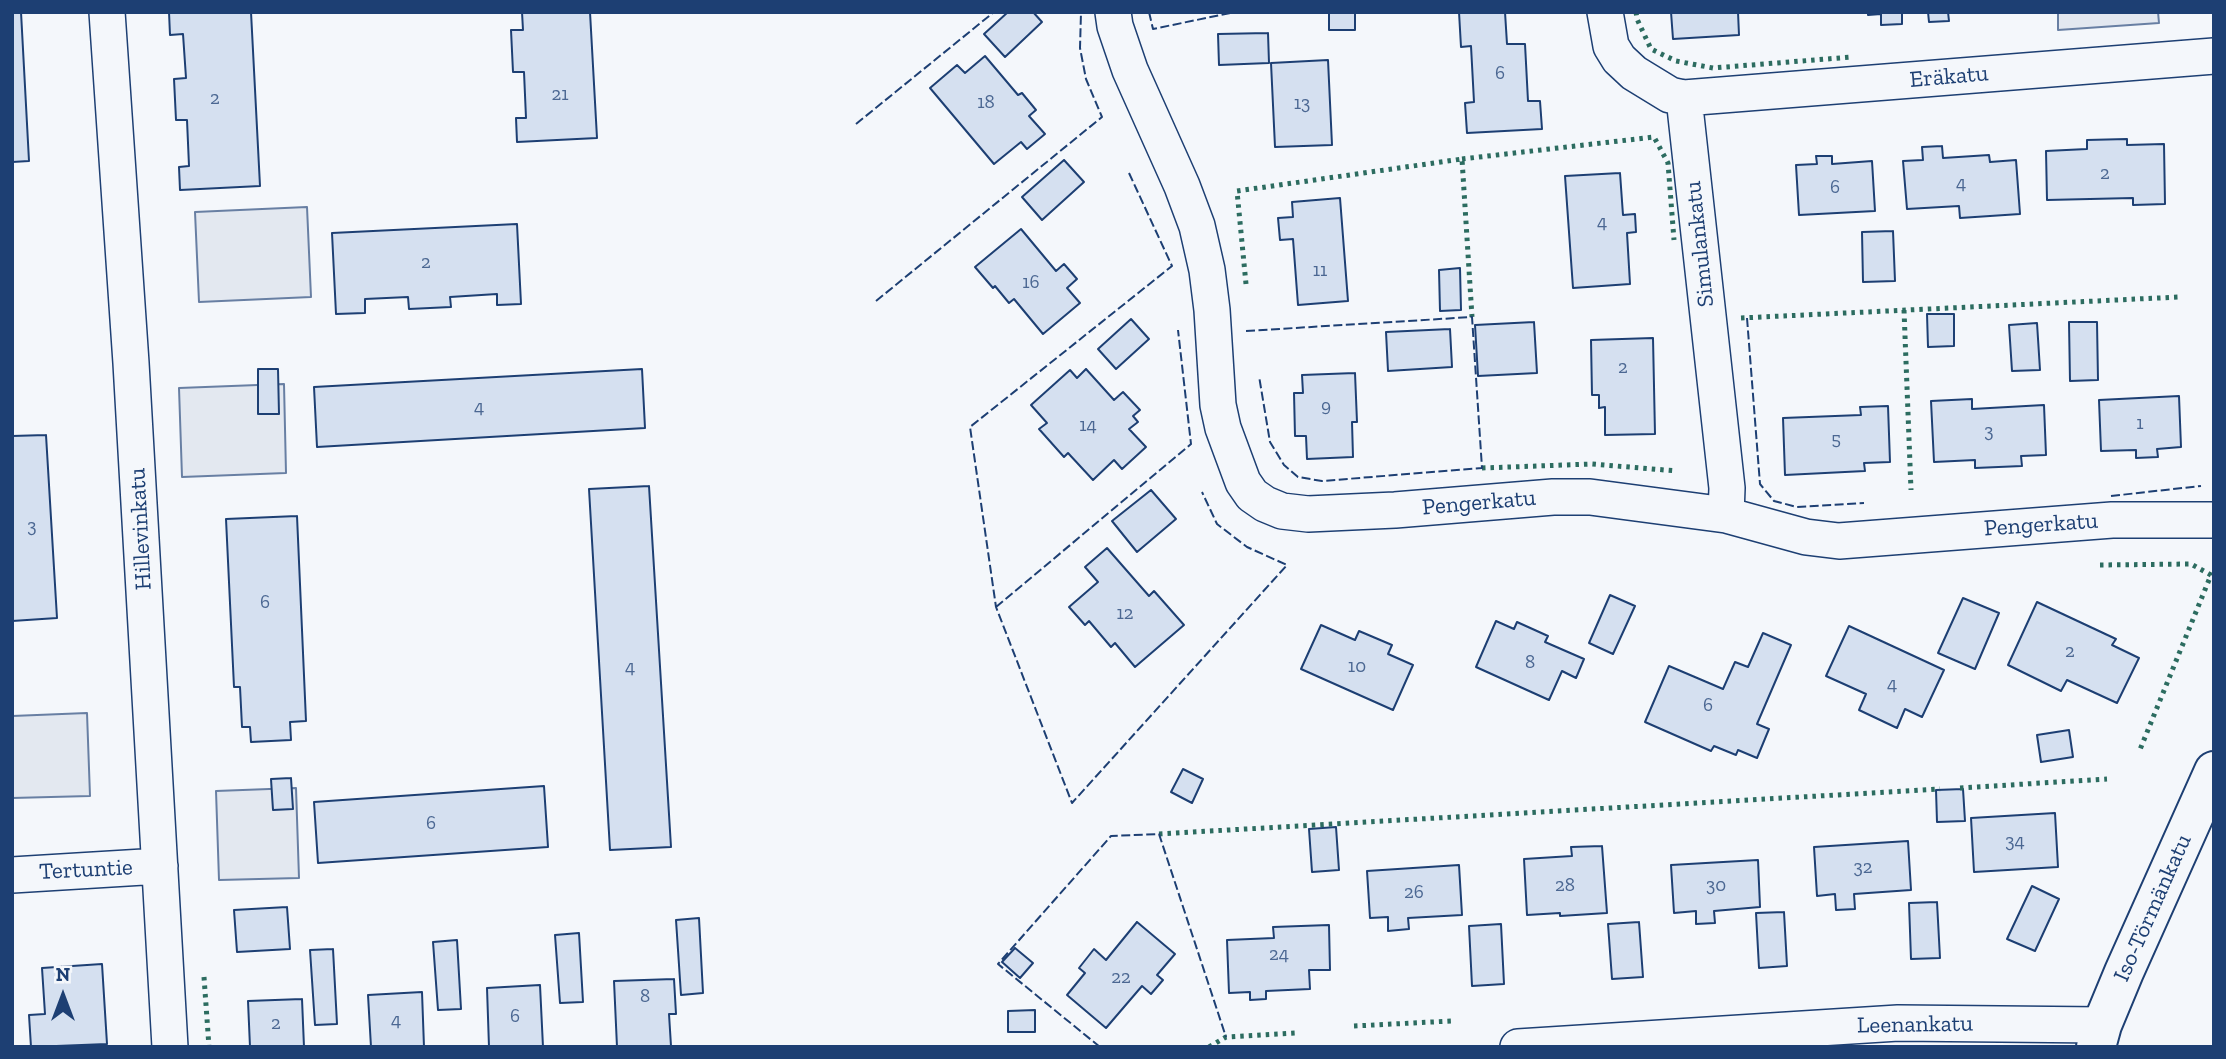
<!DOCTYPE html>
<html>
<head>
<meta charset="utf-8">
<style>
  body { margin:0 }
  #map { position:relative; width:2226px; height:1059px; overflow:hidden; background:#f4f7fb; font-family:"Zilla Slab",serif }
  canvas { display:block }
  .frame { position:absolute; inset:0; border:14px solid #1d3f73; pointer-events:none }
  .north { position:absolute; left:28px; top:961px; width:70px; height:70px; -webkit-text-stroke:5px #f4f7fb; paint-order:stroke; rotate:0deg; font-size:19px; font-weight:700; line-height:28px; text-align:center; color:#1d3f73 }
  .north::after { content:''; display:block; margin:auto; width:24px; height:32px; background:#1d3f73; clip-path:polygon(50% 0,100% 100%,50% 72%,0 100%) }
</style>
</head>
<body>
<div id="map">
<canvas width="2226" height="1059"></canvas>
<div class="frame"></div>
<div class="north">N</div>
</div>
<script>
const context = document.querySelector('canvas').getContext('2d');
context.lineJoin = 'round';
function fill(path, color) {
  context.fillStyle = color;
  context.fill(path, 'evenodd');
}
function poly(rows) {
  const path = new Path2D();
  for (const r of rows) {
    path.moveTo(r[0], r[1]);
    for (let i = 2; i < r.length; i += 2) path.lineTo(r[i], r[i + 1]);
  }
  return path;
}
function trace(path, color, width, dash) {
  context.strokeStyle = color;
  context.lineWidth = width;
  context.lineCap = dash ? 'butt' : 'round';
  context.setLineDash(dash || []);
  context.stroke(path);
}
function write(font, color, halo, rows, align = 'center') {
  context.font = font + ' "Zilla Slab",serif';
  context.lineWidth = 5;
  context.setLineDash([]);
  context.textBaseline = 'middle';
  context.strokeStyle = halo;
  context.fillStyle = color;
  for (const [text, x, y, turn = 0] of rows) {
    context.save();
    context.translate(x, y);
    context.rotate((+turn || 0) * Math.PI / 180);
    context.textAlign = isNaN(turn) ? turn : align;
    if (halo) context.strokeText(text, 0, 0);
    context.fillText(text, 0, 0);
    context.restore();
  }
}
const parking = poly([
  [2058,12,2158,12,2159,23,2058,30,2058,12],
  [307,207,311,297,199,302,195,212,307,207],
  [284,384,286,473,182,477,179,388,284,384],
  [87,713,90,796,12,798,12,716,87,713],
  [296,788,299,878,219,880,216,791,296,788]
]);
const building = poly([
  [12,12,21,12,29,161,12,162,12,12],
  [169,12,251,12,260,186,180,190,179,167,189,166,187,120,176,120,174,79,186,78,183,34,170,35,169,12],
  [522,12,590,12,597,138,517,142,516,118,526,118,524,72,513,72,511,30,523,30,522,12],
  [1008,12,1033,12,1042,22,1005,57,984,34,1008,12],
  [1329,12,1355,12,1355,30,1329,30,1329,12],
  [1459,12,1505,12,1507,44,1525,44,1528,101,1540,101,1542,129,1467,133,1465,103,1474,102,1471,46,1461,47,1459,12],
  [1671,12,1738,12,1739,35,1673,39,1671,12],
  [1868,12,1902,12,1902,24,1881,25,1881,14,1868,15,1868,12],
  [1928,12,1948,12,1949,21,1929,22,1928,12],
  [1268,33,1269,63,1219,65,1218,34,1268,33],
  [985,56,1018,95,1022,93,1036,110,1029,116,1045,134,1027,149,1021,142,994,164,930,88,957,65,965,73,985,56],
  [1328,60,1332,145,1275,147,1271,63,1328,60],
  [2127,139,2127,145,2164,144,2165,204,2133,205,2133,198,2047,200,2046,151,2087,149,2087,140,2127,139],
  [1942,146,1943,158,1989,155,1990,162,2016,160,2020,214,1960,218,1959,206,1907,209,1903,161,1923,160,1922,147,1942,146],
  [1816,156,1832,156,1832,164,1872,161,1875,211,1799,215,1796,165,1817,164,1816,156],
  [1064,160,1084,182,1042,220,1022,197,1064,160],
  [1620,173,1623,215,1635,214,1636,232,1627,233,1630,284,1573,288,1565,176,1620,173],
  [1340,198,1348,301,1298,305,1293,239,1280,240,1278,218,1293,217,1292,202,1340,198],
  [517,224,521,304,497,305,497,294,450,297,451,307,409,309,408,297,365,299,365,313,336,314,332,233,517,224],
  [1021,229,1056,271,1064,264,1077,279,1067,288,1080,303,1043,334,1014,299,1009,303,995,286,993,288,975,267,1021,229],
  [1893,231,1895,281,1863,282,1862,232,1893,231],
  [1460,268,1461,310,1440,311,1439,270,1460,268],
  [1927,314,1954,314,1954,346,1928,347,1927,314],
  [1131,319,1149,339,1116,369,1098,349,1131,319],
  [1534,322,1537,373,1478,376,1475,325,1534,322],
  [2069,322,2097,322,2098,380,2070,381,2069,322],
  [2037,323,2040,370,2012,371,2009,325,2037,323],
  [1450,329,1452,367,1388,371,1386,332,1450,329],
  [1653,338,1655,434,1605,435,1605,407,1599,408,1599,395,1592,395,1591,340,1653,338],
  [258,369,278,369,279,414,258,414,258,369],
  [642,369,645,428,317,447,314,387,642,369],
  [1086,369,1114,400,1123,392,1140,410,1133,416,1138,422,1129,429,1146,447,1122,469,1114,460,1093,480,1068,453,1064,457,1039,429,1047,423,1031,405,1070,370,1077,378,1086,369],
  [1355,373,1357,422,1352,422,1353,457,1307,459,1306,436,1295,436,1294,393,1303,393,1302,375,1355,373],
  [2179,396,2181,447,2157,449,2158,457,2136,458,2136,450,2101,451,2099,400,2179,396],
  [1972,399,1972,409,2044,405,2046,455,2021,456,2022,466,1975,468,1975,460,1934,462,1931,401,1972,399],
  [1888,406,1890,462,1864,463,1865,471,1785,475,1783,418,1861,415,1860,407,1888,406],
  [46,435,57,618,12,621,12,436,46,435],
  [649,486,671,847,610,850,589,489,649,486],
  [1151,490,1176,519,1137,552,1112,521,1151,490],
  [297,516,306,721,290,722,291,740,251,742,250,727,242,727,240,687,234,687,226,519,297,516],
  [1107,548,1149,596,1154,591,1184,625,1135,667,1115,643,1111,647,1089,621,1085,625,1069,607,1098,582,1085,567,1107,548],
  [1610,595,1635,606,1613,654,1589,643,1610,595],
  [1963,598,1999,613,1975,669,1938,653,1963,598],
  [2037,602,2116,639,2112,645,2139,658,2117,703,2067,680,2061,691,2008,665,2037,602],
  [1496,621,1514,629,1517,622,1548,636,1545,642,1584,659,1576,678,1562,671,1549,700,1476,667,1496,621],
  [1321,625,1355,640,1359,631,1392,645,1388,654,1413,665,1393,710,1301,669,1321,625],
  [1849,626,1944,670,1922,717,1905,709,1897,728,1859,710,1866,694,1826,676,1849,626],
  [1763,633,1791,645,1757,724,1769,729,1757,758,1738,750,1736,755,1714,746,1711,751,1645,722,1669,666,1723,689,1735,662,1748,667,1763,633],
  [2069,730,2073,757,2041,762,2037,735,2069,730],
  [1183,769,1203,779,1192,803,1171,792,1183,769],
  [291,778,293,809,273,810,271,779,291,778],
  [544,786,548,847,318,863,314,802,544,786],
  [1963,789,1965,821,1937,822,1936,790,1963,789],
  [2055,813,2058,867,1974,872,1971,818,2055,813],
  [1336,827,1339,870,1312,872,1309,829,1336,827],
  [1908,841,1911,890,1854,894,1855,909,1836,910,1835,894,1817,896,1814,847,1908,841],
  [1602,846,1607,913,1560,916,1560,913,1527,915,1524,859,1572,856,1571,847,1602,846],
  [1758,860,1760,907,1714,911,1715,923,1696,924,1696,911,1674,913,1671,865,1758,860],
  [1459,865,1462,915,1408,918,1409,929,1388,931,1388,917,1370,918,1367,871,1459,865],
  [2032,886,2059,899,2035,951,2007,939,2032,886],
  [1937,902,1940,958,1911,959,1909,903,1937,902],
  [287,907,290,949,237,952,234,910,287,907],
  [1784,912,1787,966,1759,968,1756,913,1784,912],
  [699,918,703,993,681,995,676,920,699,918],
  [1137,922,1175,954,1157,975,1163,980,1151,994,1142,986,1106,1028,1067,995,1085,973,1079,968,1094,949,1106,960,1137,922],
  [1639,922,1643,977,1612,979,1608,924,1639,922],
  [1501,924,1504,984,1472,986,1469,926,1501,924],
  [1329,925,1330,970,1309,970,1310,989,1266,991,1266,999,1250,1000,1250,992,1229,993,1227,940,1274,938,1273,927,1329,925],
  [579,933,583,1002,560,1003,555,935,579,933],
  [457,940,461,1009,438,1010,433,942,457,940],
  [1015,948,1033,963,1020,978,1002,962,1015,948],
  [333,949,337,1024,315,1025,310,950,333,949],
  [102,964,107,1044,31,1047,29,1015,45,1014,42,968,102,964],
  [674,979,676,1014,669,1014,671,1046,617,1047,614,981,674,979],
  [540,985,543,1047,489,1047,487,988,540,985],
  [422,992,424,1047,371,1047,368,995,422,992],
  [302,999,304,1047,250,1047,248,1001,302,999],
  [1035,1010,1035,1032,1008,1032,1008,1011,1035,1010]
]);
const street = poly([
  [107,12,131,363,170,1047],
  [1113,12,1115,26,1130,70,1182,186,1197,226,1207,270,1212,310,1218,405,1223,428,1243,482,1252,495,1265,504,1282,511,1308,514,1395,510,1553,497,1590,497,1726,515,1806,537,1839,541,2112,520,2214,520],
  [1605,12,1611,46,1619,59,1634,73,1670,95,1684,98,1727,488,1726,515],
  [1684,98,2214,56],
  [12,875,160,866],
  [1518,1047,1898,1023,2102,1025]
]);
const secondary = poly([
  [2096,1047,2102,1025,2124,972,2214,771]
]);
const hedge = poly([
  [1636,12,1637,19,1651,49,1676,61,1713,68,1852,57],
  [1462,159,1654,137,1668,163,1674,240],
  [1246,284,1237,191,1462,159,1472,317],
  [1904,310,1911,490],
  [1741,318,2179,297],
  [1482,468,1592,464,1677,471],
  [2100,565,2191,564,2211,575,2139,752],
  [1960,788,2107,779],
  [1159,834,1940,789],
  [204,977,209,1047],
  [1354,1026,1451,1021],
  [1209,1047,1226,1037,1295,1033]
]);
const fence = poly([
  [1149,12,1153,29,1235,12],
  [856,124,994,12],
  [1129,173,1172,266,970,427,996,607,1072,803,1287,565,1247,547,1217,524,1202,492],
  [876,301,1102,117,1086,79,1080,48,1081,12],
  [1747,318,1760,484,1774,501,1797,507,1864,503],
  [1246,331,1472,317,1482,468,1322,481,1298,477,1284,465,1270,442,1259,376],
  [2111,496,2201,486],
  [996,607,1191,444,1178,330],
  [1100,1047,998,964,1111,836,1159,834,1226,1037]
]);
const numberNames = [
  ["6",1500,74],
  ["21",560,95],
  ["2",215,99],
  ["18",986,103],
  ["13",1302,104],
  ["2",2105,174],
  ["4",1961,184],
  ["6",1835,188],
  ["4",1602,223],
  ["2",426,263],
  ["11",1320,271],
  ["16",1031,283],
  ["2",1623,368],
  ["9",1326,407],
  ["4",479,408],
  ["1",2140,424],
  ["14",1088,426],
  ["3",1989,432],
  ["5",1836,440],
  ["3",32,527],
  ["6",265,603],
  ["12",1125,614],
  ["2",2070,652],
  ["8",1530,663],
  ["10",1357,667],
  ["4",630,668],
  ["4",1892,685],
  ["6",1708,706],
  ["6",431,824],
  ["34",2015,842],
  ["32",1863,868],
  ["28",1565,886],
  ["30",1716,886],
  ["26",1414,893],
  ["24",1279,955],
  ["22",1121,978],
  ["8",645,997],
  ["6",515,1017],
  ["4",396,1021],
  ["2",276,1024]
];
const streetNames = [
  ["Eräkatu",1949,77,-5],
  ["Simulankatu",1700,244,-96],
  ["Pengerkatu",1479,503,-5],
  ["Pengerkatu",2041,525,-4],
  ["Hillevinkatu",141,529,-93],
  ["Tertuntie",86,870,-3],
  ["Iso-Törmänkatu",2153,908,-66],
  ["Leenankatu",1915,1025,-1]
];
fill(parking, '#e3e8f0');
trace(parking, '#687fa3', 2);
fill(building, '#d5e0f0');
trace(building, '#1d3f73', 2);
trace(street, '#1d3f73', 38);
trace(secondary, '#1d3f73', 42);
trace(street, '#f4f7fb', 35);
trace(secondary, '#f4f7fb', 38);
trace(hedge, '#2c6c60', 5, [3.5, 5]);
trace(fence, '#1d3f73', 2, [9, 3.5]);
write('19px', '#4b6792', null, numberNames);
write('23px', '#1d3f73', '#f4f7fb', streetNames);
</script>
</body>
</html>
